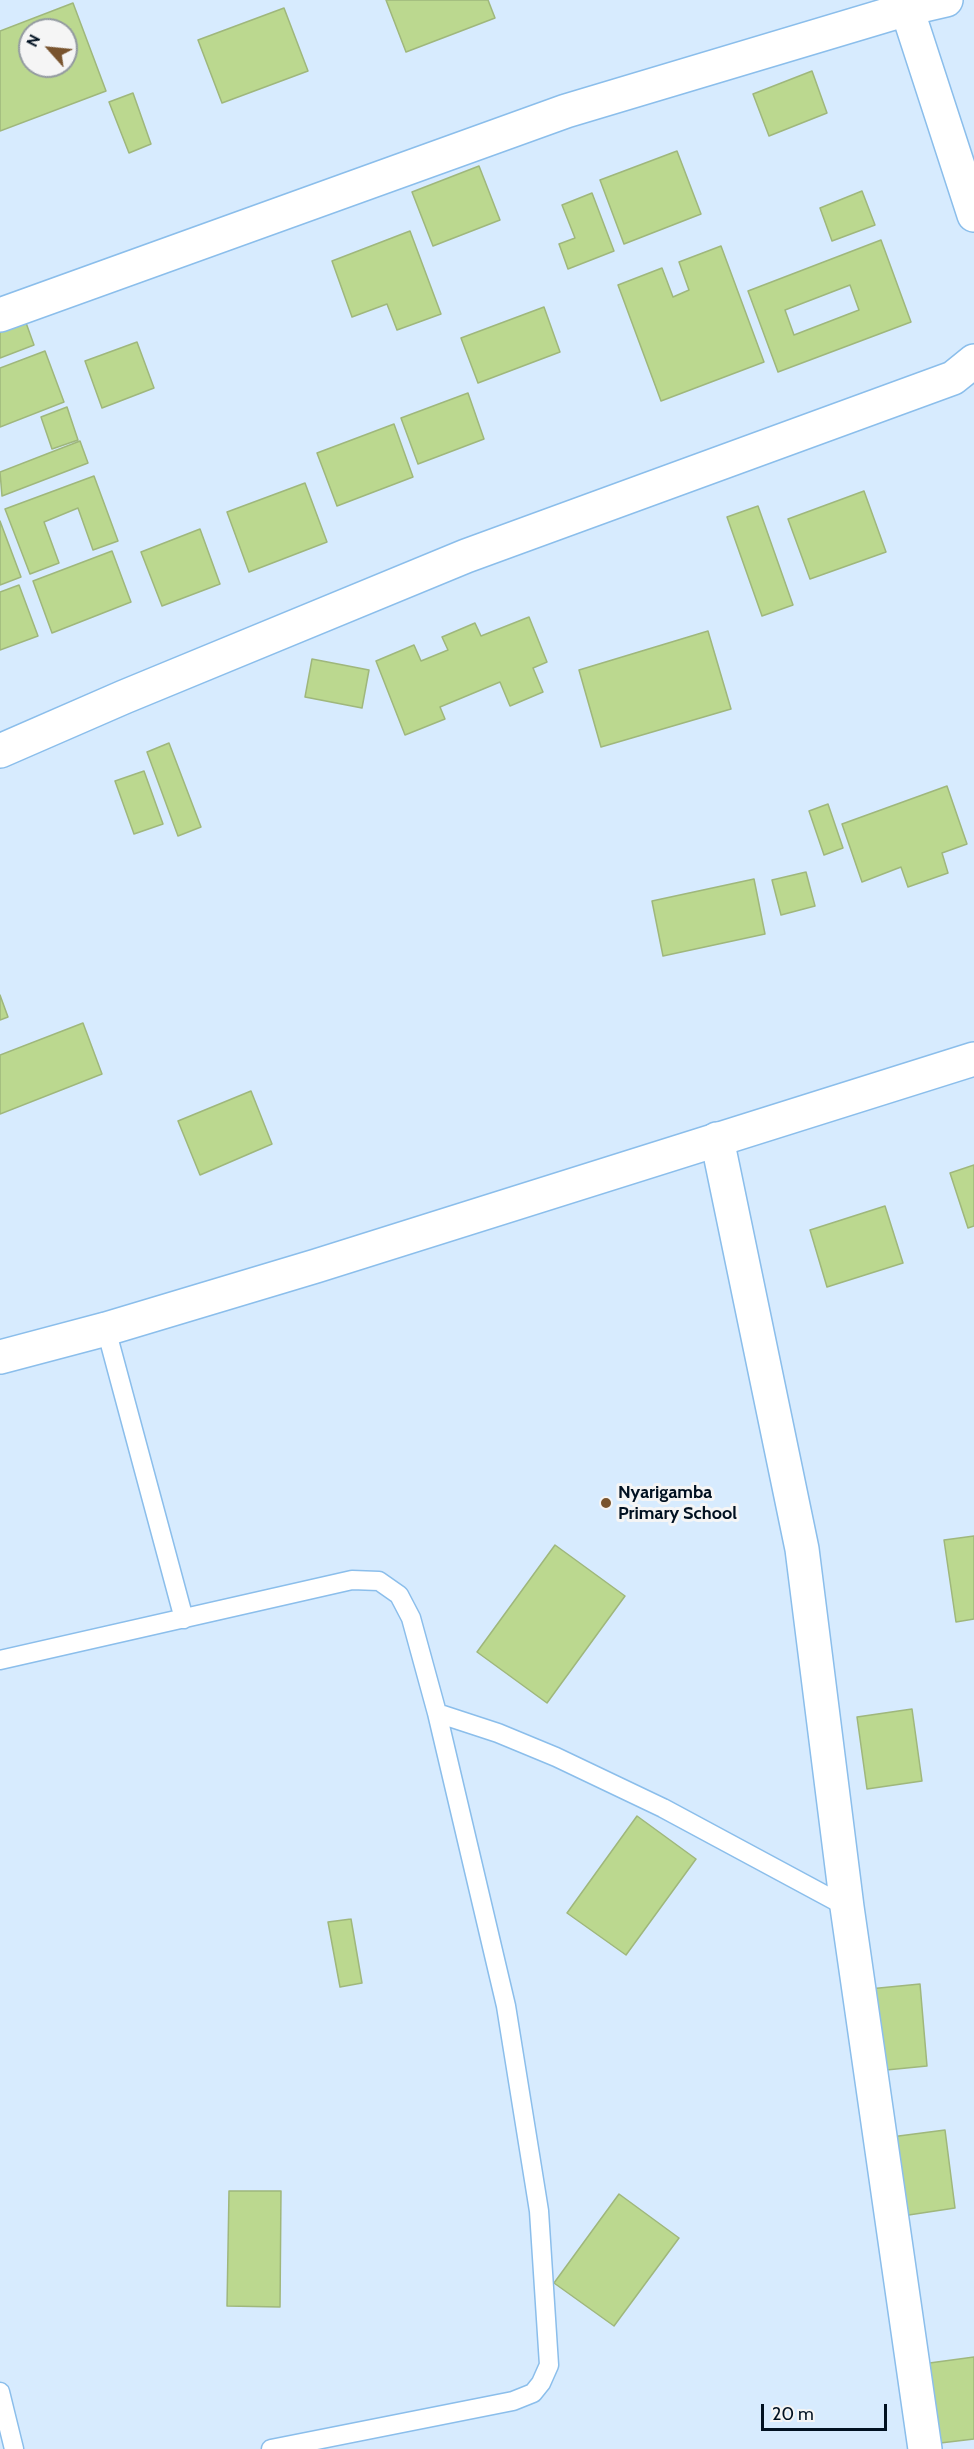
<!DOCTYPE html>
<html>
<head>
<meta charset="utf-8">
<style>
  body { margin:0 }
  #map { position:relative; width:974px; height:2449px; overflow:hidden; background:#d7ebfe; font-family:Cabin,sans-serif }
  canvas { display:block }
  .north { position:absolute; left:18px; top:18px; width:60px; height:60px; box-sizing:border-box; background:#f5f5f5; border:2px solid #939aa0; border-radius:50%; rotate:297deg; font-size:16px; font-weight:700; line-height:24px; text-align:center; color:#011121 }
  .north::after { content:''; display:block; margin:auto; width:21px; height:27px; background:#79542e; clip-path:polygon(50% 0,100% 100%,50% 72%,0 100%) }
  .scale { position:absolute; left:761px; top:2404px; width:126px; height:27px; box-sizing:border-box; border:3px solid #011121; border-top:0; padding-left:8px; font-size:18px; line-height:21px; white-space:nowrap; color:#011121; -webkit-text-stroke:4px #f5f5f5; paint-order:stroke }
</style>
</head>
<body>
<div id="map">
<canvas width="974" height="2449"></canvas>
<div class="north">N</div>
<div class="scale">20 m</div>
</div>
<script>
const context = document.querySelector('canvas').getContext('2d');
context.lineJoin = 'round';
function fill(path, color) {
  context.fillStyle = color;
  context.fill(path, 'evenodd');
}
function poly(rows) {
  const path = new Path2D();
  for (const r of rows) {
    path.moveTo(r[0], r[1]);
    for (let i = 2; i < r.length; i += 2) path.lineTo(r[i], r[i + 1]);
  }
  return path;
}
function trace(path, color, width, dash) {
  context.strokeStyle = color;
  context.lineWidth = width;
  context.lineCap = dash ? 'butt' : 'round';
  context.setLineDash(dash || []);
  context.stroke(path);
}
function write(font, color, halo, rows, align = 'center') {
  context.font = font + ' Cabin,sans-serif';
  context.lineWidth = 6;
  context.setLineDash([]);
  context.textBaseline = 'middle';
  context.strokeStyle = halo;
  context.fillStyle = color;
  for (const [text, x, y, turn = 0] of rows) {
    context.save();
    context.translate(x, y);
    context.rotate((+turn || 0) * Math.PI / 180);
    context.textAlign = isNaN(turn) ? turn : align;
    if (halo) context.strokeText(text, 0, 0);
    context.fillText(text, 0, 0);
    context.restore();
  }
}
const building = poly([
  [386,0,488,0,495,18,406,52,386,0],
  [73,3,106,91,0,131,0,31,73,3],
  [30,30,66,30,66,66,30,66,30,30],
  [284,8,308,71,222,103,198,40,284,8],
  [812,71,827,113,769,136,753,94,812,71],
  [133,93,151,144,129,153,109,102,133,93],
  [677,151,701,214,624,244,600,180,677,151],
  [479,166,500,220,433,246,412,192,479,166],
  [862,191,875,225,832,241,820,208,862,191],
  [592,193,614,251,568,269,559,244,575,238,562,205,592,193],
  [410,231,441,314,397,330,387,304,352,317,332,261,410,231],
  [881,240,911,322,778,372,748,291,881,240],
  [850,285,859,310,794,335,785,310,850,285],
  [721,246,764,362,661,401,618,285,662,268,673,297,689,290,679,262,721,246],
  [544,307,560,352,478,383,461,338,544,307],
  [25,320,34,345,0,358,0,330,25,320],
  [137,342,154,388,102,408,85,361,137,342],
  [45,351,64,402,0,427,0,368,45,351],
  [468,393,484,439,418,464,401,418,468,393],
  [67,407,78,440,52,449,41,417,67,407],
  [394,424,413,477,337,506,317,453,394,424],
  [80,441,88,463,2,496,0,472,80,441],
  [94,476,118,541,93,550,78,508,44,522,59,563,30,574,5,509,94,476],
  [305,483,327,542,249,572,227,512,305,483],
  [864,491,886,552,810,579,788,519,864,491],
  [758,506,793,605,762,616,727,517,758,506],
  [0,521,21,577,0,585,0,521],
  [200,529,220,584,162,606,141,552,200,529],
  [112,551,131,602,52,633,33,581,112,551],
  [19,585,38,636,0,650,0,592,19,585],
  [529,617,547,662,533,668,543,692,510,706,500,682,440,707,445,719,405,735,376,661,414,645,421,661,448,650,442,637,475,623,481,636,529,617],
  [708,631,731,709,601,747,579,670,708,631],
  [312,659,369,670,362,708,305,697,312,659],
  [169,743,201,827,178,836,147,752,169,743],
  [144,771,163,824,134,834,115,781,144,771],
  [947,786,967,844,942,853,948,873,908,887,901,867,862,882,842,824,947,786],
  [828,804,843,848,824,855,809,811,828,804],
  [806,872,815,906,781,915,772,880,806,872],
  [754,879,765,934,663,956,652,901,754,879],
  [0,995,8,1017,0,1020,0,995],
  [83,1023,102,1074,0,1114,0,1055,83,1023],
  [251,1091,272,1144,200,1175,178,1121,251,1091],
  [974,1165,974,1226,968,1228,950,1173,974,1165],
  [885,1206,903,1263,827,1287,810,1230,885,1206],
  [974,1536,974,1619,956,1622,944,1540,974,1536],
  [555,1545,625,1596,547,1703,477,1652,555,1545],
  [912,1709,922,1781,867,1789,857,1717,912,1709],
  [637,1816,696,1859,626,1955,567,1913,637,1816],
  [351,1919,362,1983,340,1987,328,1922,351,1919],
  [920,1984,927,2066,876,2071,869,1989,920,1984],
  [945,2130,955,2208,902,2216,891,2137,945,2130],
  [229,2191,281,2191,280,2307,227,2306,229,2191],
  [619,2194,679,2238,614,2326,554,2283,619,2194],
  [974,2357,974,2439,932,2444,922,2364,974,2357]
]);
const service = poly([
  [106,1329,184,1619],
  [0,1660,352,1580,379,1581,399,1595,411,1618,437,1713,506,2006,539,2211,549,2365,541,2383,533,2393,513,2401,271,2449],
  [437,1713,498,1733,556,1757,663,1808,847,1907],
  [0,2392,14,2449]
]);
const minor = poly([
  [907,9,974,215],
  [0,315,566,111,907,9,946,0],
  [0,751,124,697,466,556,953,378,974,361],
  [717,1139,802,1549,847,1907,925,2449]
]);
const tertiary = poly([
  [0,1357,106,1329,316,1266,974,1059]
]);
const markers = [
  [606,1503,6,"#79542e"]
];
const poiNames = [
  ["Nyarigamba",618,1493],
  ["Primary School",618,1514]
];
fill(building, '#bbd88f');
trace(building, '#9fb77c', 1.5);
trace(service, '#8bbeeb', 21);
trace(minor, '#8bbeeb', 36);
trace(tertiary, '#8bbeeb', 36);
trace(service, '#fff', 18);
trace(minor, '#fff', 33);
trace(tertiary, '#fff', 33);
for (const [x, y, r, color] of markers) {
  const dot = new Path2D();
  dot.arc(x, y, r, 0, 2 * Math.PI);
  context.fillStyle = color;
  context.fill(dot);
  trace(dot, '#f5f5f5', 2);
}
write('bold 18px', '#011121', '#f5f5f5', poiNames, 'left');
</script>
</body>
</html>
